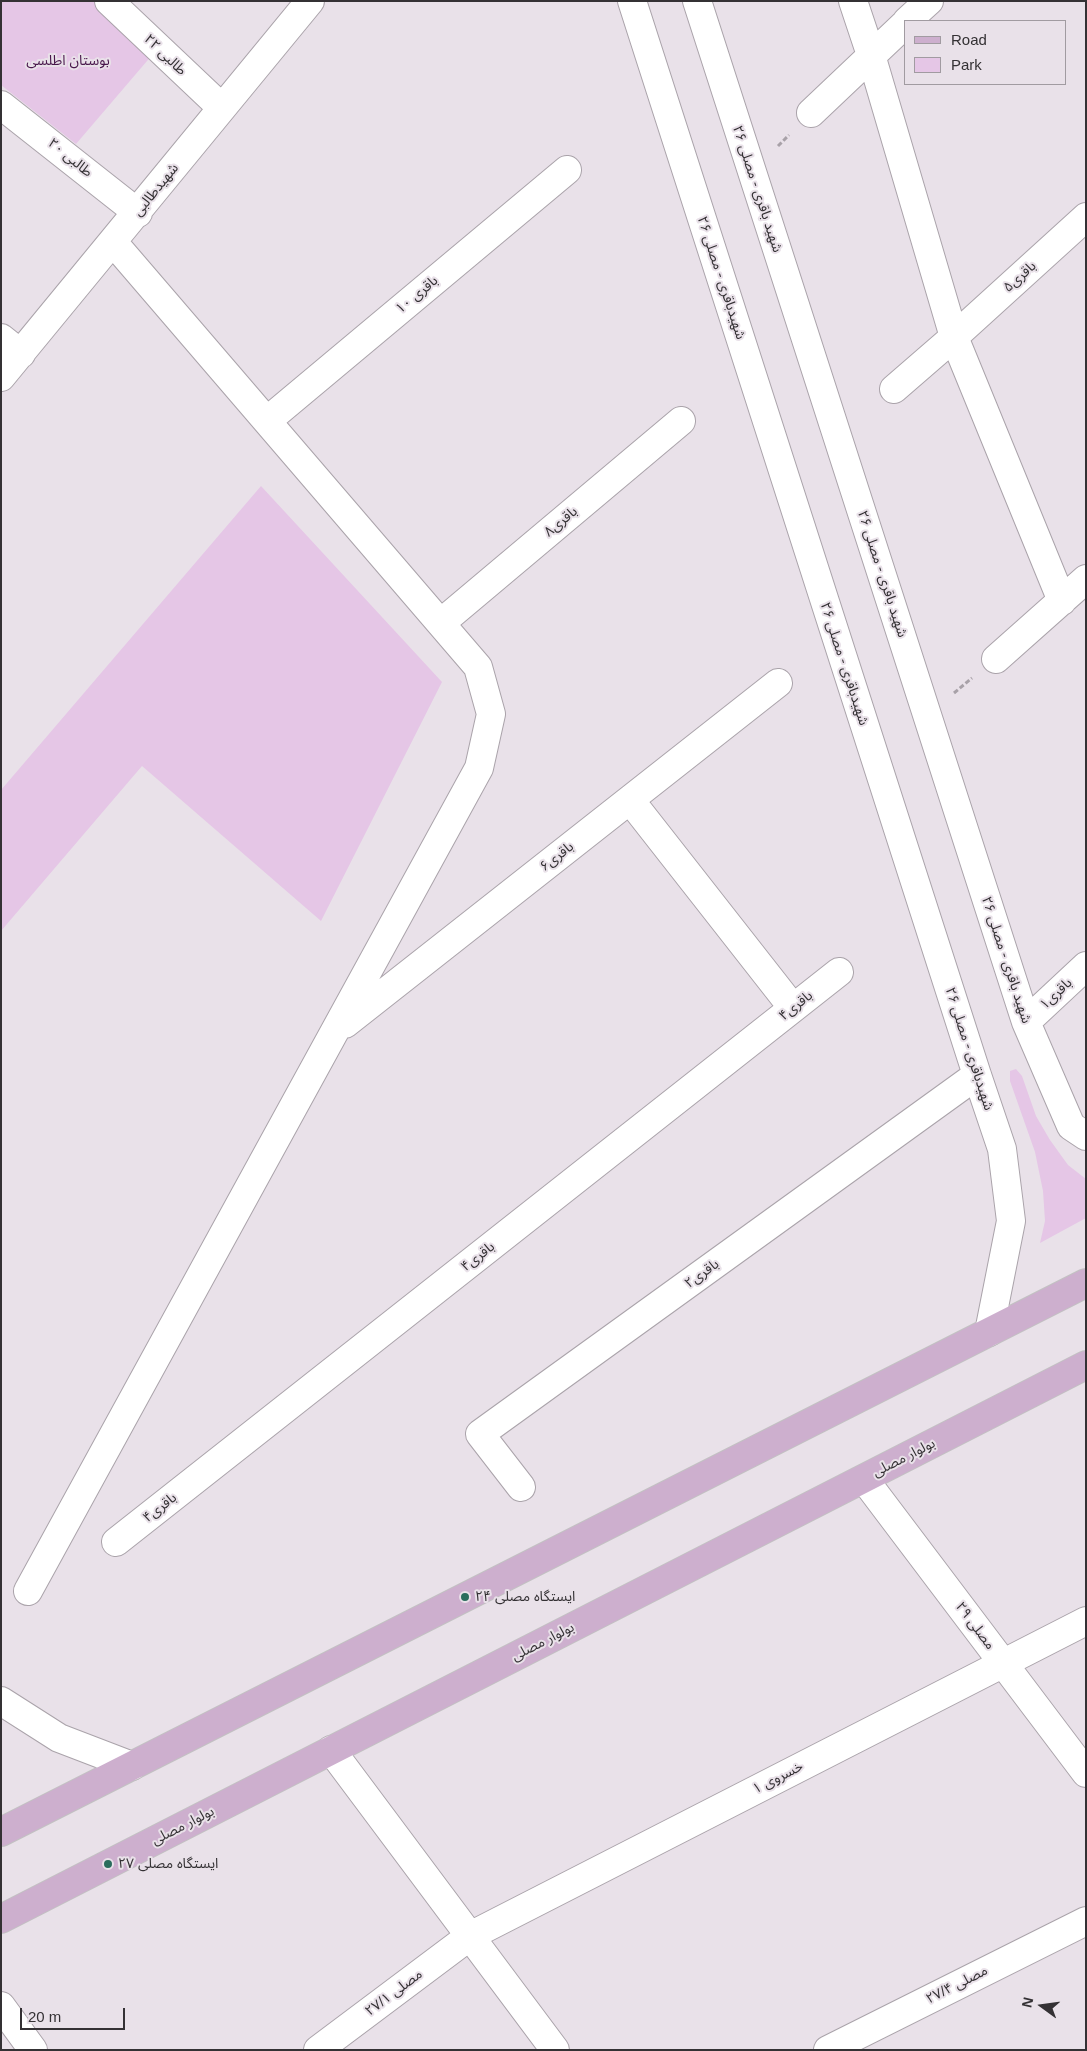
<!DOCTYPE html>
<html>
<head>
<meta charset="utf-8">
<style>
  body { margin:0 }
  #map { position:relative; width:1087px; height:2051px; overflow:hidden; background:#e9e1e9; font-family:Helvetica,sans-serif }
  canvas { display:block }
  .frame { position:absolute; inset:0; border:2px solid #343134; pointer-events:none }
  .legend { position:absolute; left:904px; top:20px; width:162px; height:65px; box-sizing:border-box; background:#e9e1e9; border:1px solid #a19ba1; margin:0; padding:6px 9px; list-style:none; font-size:15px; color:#343134 }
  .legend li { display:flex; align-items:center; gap:10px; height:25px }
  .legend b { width:25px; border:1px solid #a19ba1 }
  .north { position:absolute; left:1017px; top:1981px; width:50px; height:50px; -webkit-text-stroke:4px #e9e1e9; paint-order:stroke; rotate:284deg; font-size:14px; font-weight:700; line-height:20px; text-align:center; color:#343134 }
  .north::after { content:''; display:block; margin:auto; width:18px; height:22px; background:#343134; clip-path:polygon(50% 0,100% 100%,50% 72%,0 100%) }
  .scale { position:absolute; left:20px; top:2008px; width:105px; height:22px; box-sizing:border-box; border:2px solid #343134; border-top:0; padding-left:6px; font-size:15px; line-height:18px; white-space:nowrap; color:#343134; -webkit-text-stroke:4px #e9e1e9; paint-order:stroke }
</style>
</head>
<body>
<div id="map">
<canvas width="1087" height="2051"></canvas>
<div class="frame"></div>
<ul class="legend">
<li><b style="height:6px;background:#cdafce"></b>Road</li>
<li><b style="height:14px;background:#e5c6e6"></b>Park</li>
</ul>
<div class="north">N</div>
<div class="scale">20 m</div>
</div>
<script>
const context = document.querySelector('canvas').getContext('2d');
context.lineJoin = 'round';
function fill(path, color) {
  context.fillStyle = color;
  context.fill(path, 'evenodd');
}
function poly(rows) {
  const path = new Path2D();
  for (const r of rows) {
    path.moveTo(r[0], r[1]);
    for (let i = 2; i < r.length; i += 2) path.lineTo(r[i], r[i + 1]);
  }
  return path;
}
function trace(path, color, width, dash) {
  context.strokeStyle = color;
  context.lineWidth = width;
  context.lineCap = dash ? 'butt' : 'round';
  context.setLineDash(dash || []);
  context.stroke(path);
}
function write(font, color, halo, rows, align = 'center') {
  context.font = font + ' Helvetica,"Noto Sans Arabic",sans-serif';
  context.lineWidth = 4;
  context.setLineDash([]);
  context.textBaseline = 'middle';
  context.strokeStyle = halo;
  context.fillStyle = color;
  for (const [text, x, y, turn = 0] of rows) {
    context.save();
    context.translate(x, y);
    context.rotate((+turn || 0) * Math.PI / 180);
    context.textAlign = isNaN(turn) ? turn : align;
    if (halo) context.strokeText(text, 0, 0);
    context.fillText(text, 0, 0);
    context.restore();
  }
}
const green = poly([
  [1,1,98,1,153,54,76,144,1,85],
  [261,486,442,682,321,921,142,766,1,931,1,790],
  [1016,1069,1022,1076,1036,1116,1050,1140,1068,1165,1086,1179,1086,1218,1040,1243,1045,1221,1043,1191,1035,1152,1010,1081,1010,1071]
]);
const path = poly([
  [778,146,789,135],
  [954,693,972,678]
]);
const minor = poly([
  [109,1,222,108],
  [632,1,977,1075,1002,1149,1011,1221,989,1332],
  [697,1,1026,1022,1071,1126,1086,1136],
  [853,1,871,55,954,337,1062,601],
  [907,21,929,1],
  [1,105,138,213],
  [811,113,906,23],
  [1,338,21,354],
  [1,377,310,1],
  [894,389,954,337,1086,217],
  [268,420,567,170],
  [442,622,681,421],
  [996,659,1086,579],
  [630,800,793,1008],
  [1026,1022,1086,966],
  [345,1024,778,683],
  [864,1479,1086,1773],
  [521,1487,480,1434,977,1075],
  [116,1542,839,972],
  [28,1591,479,768,491,714,478,667,113,242],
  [1,1701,59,1738,132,1766],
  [331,1750,555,2050],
  [1,2006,33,2050],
  [318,2050,470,1936,1086,1621],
  [828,2050,1086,1921]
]);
const major = poly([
  [1,1832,1086,1283],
  [1,1919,1086,1365]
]);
const markers = [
  [465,1597,5,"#2a6d5d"],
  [108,1864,5,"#2a6d5d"]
];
const streetNames = [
  ["طالبی ۲۲",165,55,44],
  ["طالبی ۲۰",70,158,39],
  ["شهید باقری - مصلی ۲۶",757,189,72],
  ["شهیدطالبی",156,190,-51],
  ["باقری۵",1020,277,-42],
  ["شهیدباقری - مصلی ۲۶",721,278,72],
  ["باقری ۱۰",417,295,-40],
  ["باقری۸",561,522,-40],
  ["شهید باقری - مصلی ۲۶",882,574,72],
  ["شهیدباقری - مصلی ۲۶",844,664,72],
  ["باقری۶",557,857,-38],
  ["شهید باقری - مصلی ۲۶",1006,960,72],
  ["باقری۱",1056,994,-43],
  ["باقری۴",796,1006,-39],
  ["شهیدباقری - مصلی ۲۶",969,1049,72],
  ["باقری۴",478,1257,-38],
  ["باقری۲",702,1274,-36],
  ["بولوار مصلی",904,1458,-27],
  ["باقری۴",160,1508,-38],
  ["مصلی ۲۹",975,1626,53],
  ["بولوار مصلی",543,1642,-27],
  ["خسروی ۱",778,1778,-27],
  ["بولوار مصلی",183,1826,-27],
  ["مصلی ۲۷/۴",957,1985,-27],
  ["مصلی ۲۷/۱",394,1993,-37]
];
const parkNames = [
  ["بوستان اطلسی",68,61]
];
const poiNames = [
  ["ایستگاه مصلی ۲۴",475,1597],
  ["ایستگاه مصلی ۲۷",118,1864]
];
fill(green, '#e5c6e6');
trace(minor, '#aaa3aa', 30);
trace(major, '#c2c1c2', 30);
trace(path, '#a8a1a8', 3, [5, 2.5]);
trace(minor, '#fff', 28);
trace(major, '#cdafce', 28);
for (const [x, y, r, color] of markers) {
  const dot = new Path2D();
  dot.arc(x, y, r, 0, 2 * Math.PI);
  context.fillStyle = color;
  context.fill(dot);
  trace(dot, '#e9e1e9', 2);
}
write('14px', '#343134', '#e9e1e9', streetNames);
write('14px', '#48174b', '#e9e1e9', parkNames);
write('14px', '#343134', '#e9e1e9', poiNames, 'left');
</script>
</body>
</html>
